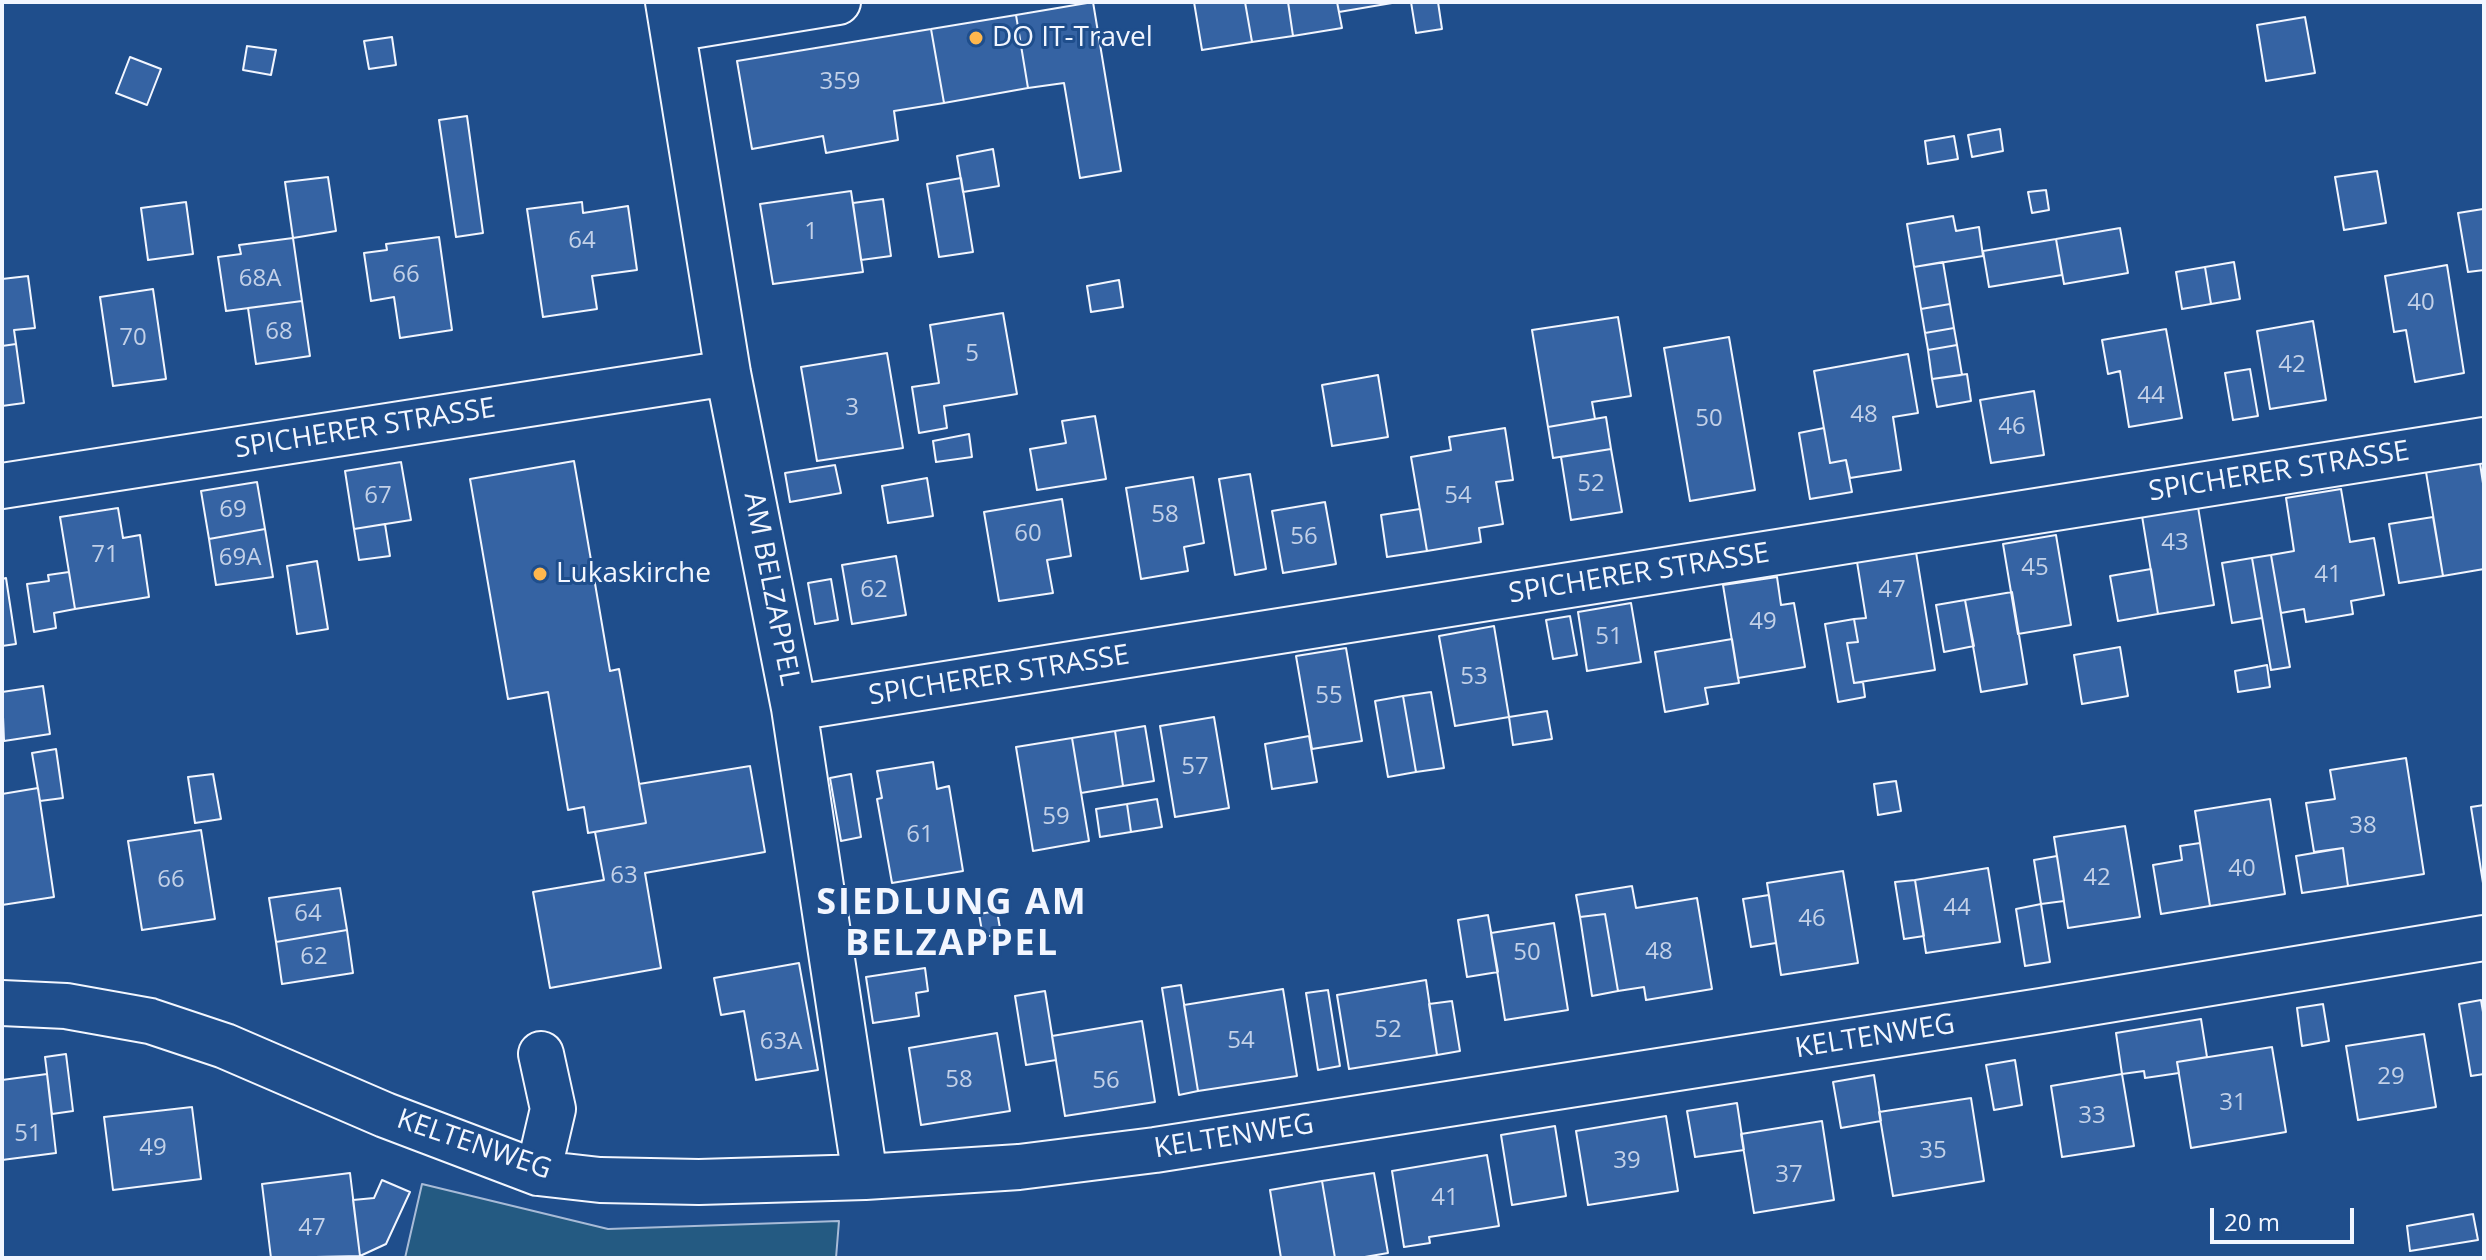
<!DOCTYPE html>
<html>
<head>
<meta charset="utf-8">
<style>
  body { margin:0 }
  #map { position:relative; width:2486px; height:1260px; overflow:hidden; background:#1f4e8c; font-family:"Open Sans",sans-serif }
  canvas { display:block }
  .frame { position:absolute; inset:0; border:4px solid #f2f6ff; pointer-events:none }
  .scale { position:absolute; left:2210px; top:1208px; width:144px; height:36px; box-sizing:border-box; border:4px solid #f2f6ff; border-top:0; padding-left:10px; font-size:24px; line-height:28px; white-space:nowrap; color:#f2f6ff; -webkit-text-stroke:6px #1f4e8c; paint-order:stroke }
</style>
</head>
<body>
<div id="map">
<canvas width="2486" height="1260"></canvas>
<div class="frame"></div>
<div class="scale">20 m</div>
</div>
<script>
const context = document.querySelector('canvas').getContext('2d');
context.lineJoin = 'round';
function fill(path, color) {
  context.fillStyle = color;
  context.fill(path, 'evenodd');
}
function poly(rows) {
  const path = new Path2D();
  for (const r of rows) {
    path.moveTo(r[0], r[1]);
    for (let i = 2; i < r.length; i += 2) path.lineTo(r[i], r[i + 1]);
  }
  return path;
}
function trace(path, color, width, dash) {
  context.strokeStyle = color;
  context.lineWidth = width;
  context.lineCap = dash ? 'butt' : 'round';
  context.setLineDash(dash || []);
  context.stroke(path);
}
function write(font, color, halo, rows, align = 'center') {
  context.font = font + ' "Open Sans",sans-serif';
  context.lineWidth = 6;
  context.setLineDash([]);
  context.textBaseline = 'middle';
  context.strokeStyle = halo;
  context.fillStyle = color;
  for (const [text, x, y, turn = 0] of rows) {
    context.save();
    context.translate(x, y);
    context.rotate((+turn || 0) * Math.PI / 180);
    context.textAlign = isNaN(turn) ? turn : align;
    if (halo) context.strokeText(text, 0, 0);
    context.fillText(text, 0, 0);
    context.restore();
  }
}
const green = poly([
  [422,1184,608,1229,839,1221,836,1258,405,1258,422,1184]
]);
const building = poly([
  [1093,2,1121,171,1080,178,1064,83,1028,88,1016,15,1093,2],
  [1194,2,1245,2,1252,42,1202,50,1194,2],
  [1245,2,1288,2,1293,36,1252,42,1245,2],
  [1288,2,1337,2,1342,28,1293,36,1288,2],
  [1337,2,1392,2,1392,3,1339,12,1337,2],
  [1411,2,1438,2,1442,29,1416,33,1411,2],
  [1016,15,1028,88,944,103,931,29,1016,15],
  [2305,17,2315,73,2266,81,2257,25,2305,17],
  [931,29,944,103,894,111,898,140,826,153,823,136,752,149,737,61,931,29],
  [392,37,396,65,369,69,364,41,392,37],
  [247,46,276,50,271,75,243,70,247,46],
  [130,57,161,69,147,105,116,93,130,57],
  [467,116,483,233,456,237,439,120,467,116],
  [2000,129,2003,151,1972,157,1968,135,2000,129],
  [1954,136,1958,159,1928,164,1925,141,1954,136],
  [993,149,999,186,963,192,957,156,993,149],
  [2377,171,2386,223,2344,230,2335,177,2377,171],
  [328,177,336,231,293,238,285,182,328,177],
  [961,178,973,252,939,257,927,184,961,178],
  [2046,190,2049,210,2032,213,2028,192,2046,190],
  [851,191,863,272,773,284,760,204,851,191],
  [883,199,891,256,861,260,853,203,883,199],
  [186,202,193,254,148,260,141,208,186,202],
  [582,202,583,213,628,206,637,270,592,276,597,309,543,317,527,209,582,202],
  [2483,209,2484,270,2468,272,2458,213,2483,209],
  [1953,216,1956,231,1979,227,1983,256,1914,267,1907,224,1953,216],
  [2120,228,2128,273,2064,284,2056,239,2120,228],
  [439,237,452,330,400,338,394,297,371,301,364,253,387,250,386,244,439,237],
  [293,238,302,301,226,311,218,257,241,254,239,245,293,238],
  [2056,239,2062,275,1989,287,1983,251,2056,239],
  [1943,262,1950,304,1921,309,1914,267,1943,262],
  [2234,262,2240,299,2211,304,2205,267,2234,262],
  [2447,265,2464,373,2415,382,2406,330,2394,332,2385,276,2447,265],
  [2205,267,2211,304,2182,309,2176,272,2205,267],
  [28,276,35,328,14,330,16,344,2,346,2,279,28,276],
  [1119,280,1123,307,1091,312,1087,286,1119,280],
  [153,289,166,379,113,386,100,297,153,289],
  [302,301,310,356,256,364,248,308,302,301],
  [1950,304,1954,328,1925,333,1921,309,1950,304],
  [1003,313,1017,394,944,406,947,428,919,433,912,387,939,383,930,325,1003,313],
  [1618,317,1631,396,1592,402,1595,419,1548,427,1532,330,1618,317],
  [2313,321,2326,400,2270,409,2257,331,2313,321],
  [1954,328,1957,345,1928,350,1925,333,1954,328],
  [2166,329,2182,418,2129,427,2120,371,2108,374,2102,340,2166,329],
  [1729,337,1755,490,1690,501,1664,348,1729,337],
  [16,344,24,403,2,406,2,346,16,344],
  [1957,345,1962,375,1932,379,1928,350,1957,345],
  [887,353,903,448,817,461,801,367,887,353],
  [1908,354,1918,413,1893,417,1901,470,1850,478,1846,460,1830,463,1814,371,1908,354],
  [2250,369,2258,416,2233,420,2225,373,2250,369],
  [1967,374,1971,401,1937,407,1932,379,1967,374],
  [1378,375,1388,437,1332,446,1322,385,1378,375],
  [2034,391,2044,455,1991,463,1980,400,2034,391],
  [1095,416,1106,479,1037,490,1030,449,1066,443,1062,421,1095,416],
  [1606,417,1611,449,1553,458,1548,427,1606,417],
  [1505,428,1513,480,1496,482,1503,524,1479,528,1481,542,1427,551,1411,457,1451,450,1449,437,1505,428],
  [1824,428,1830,463,1846,460,1852,492,1810,499,1799,433,1824,428],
  [969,434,972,457,936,462,933,441,969,434],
  [1611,449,1622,512,1571,520,1561,457,1611,449],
  [574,461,610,671,619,669,646,823,588,833,584,807,568,810,548,692,508,699,470,479,574,461],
  [401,462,411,520,354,529,345,471,401,462],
  [2480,463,2484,490,2484,569,2443,576,2426,472,2480,463],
  [835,465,841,493,790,502,785,473,835,465],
  [1250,474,1266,569,1235,575,1219,479,1250,474],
  [1193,477,1204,543,1184,547,1188,571,1141,579,1126,488,1193,477],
  [927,478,933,516,888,523,882,486,927,478],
  [257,482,265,529,209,539,201,491,257,482],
  [2341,489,2350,542,2374,538,2384,595,2351,601,2353,614,2306,622,2304,609,2281,613,2271,555,2294,551,2286,498,2341,489],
  [1062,499,1071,556,1047,560,1053,593,999,601,984,512,1062,499],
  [1325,502,1336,564,1283,573,1272,511,1325,502],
  [2198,507,2214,605,2158,614,2142,516,2198,507],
  [118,508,123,538,140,535,149,597,75,609,60,517,118,508],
  [1420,509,1427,551,1387,557,1381,515,1420,509],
  [2433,517,2443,576,2399,583,2389,524,2433,517],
  [385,524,390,556,359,560,354,529,385,524],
  [265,529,273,577,216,585,209,539,265,529],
  [2056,535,2071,625,2018,634,2003,544,2056,535],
  [1916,552,1935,670,1854,683,1847,643,1858,642,1854,619,1866,618,1857,562,1916,552],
  [2271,555,2290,667,2271,670,2252,558,2271,555],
  [896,556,906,615,852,624,842,565,896,556],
  [2252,558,2262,618,2232,623,2222,563,2252,558],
  [317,561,328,629,297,634,287,566,317,561],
  [2151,569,2158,614,2118,621,2110,576,2151,569],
  [69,572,75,609,54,613,56,628,34,632,27,584,49,581,48,575,69,572],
  [1777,577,1781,605,1794,603,1805,667,1738,678,1723,585,1777,577],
  [6,578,16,644,2,646,2,579,6,578],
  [831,579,838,620,815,624,808,583,831,579],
  [2012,592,2027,684,1981,692,1965,600,2012,592],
  [1965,600,1974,646,1944,652,1936,605,1965,600],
  [1631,603,1641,662,1587,671,1578,612,1631,603],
  [1570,616,1577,655,1553,659,1546,620,1570,616],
  [1854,619,1858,642,1847,643,1854,683,1863,682,1865,697,1838,702,1825,624,1854,619],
  [1494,626,1509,717,1455,726,1439,636,1494,626],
  [1732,639,1739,683,1705,688,1708,704,1665,712,1655,652,1732,639],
  [2120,647,2128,696,2082,704,2074,655,2120,647],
  [1346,648,1362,741,1312,749,1296,656,1346,648],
  [2267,665,2270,687,2238,692,2235,671,2267,665],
  [43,686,50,734,4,741,2,692,43,686],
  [1431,692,1444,768,1416,772,1403,696,1431,692],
  [1403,696,1416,772,1388,777,1375,701,1403,696],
  [1547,711,1552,739,1513,745,1509,717,1547,711],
  [1214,717,1229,808,1175,817,1160,726,1214,717],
  [1145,726,1154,781,1123,786,1115,731,1145,726],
  [1115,731,1123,786,1081,793,1072,738,1115,731],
  [1309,736,1317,782,1272,789,1265,744,1309,736],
  [1072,738,1089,841,1033,851,1016,747,1072,738],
  [56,749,63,798,40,801,32,753,56,749],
  [2406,758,2424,874,2348,886,2343,848,2314,852,2306,803,2335,799,2330,770,2406,758],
  [933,762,937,789,949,786,963,871,892,883,877,799,882,798,877,771,933,762],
  [750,766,765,852,645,873,661,968,550,988,533,892,604,880,595,832,646,823,639,784,750,766],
  [213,774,221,819,195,823,188,777,213,774],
  [851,774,861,837,841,841,830,778,851,774],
  [1896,781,1901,811,1878,815,1874,784,1896,781],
  [38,788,54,897,2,905,2,794,38,788],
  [1157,799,1162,827,1131,832,1127,804,1157,799],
  [2270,799,2285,894,2210,906,2195,811,2270,799],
  [1127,804,1131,832,1100,837,1096,809,1127,804],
  [2484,805,2484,883,2483,883,2471,807,2484,805],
  [2125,826,2140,917,2068,928,2054,837,2125,826],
  [201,830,215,919,142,930,128,841,201,830],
  [2200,843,2210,906,2161,914,2153,865,2182,860,2180,846,2200,843],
  [2343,848,2348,886,2302,893,2296,856,2343,848],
  [2057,856,2064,901,2041,904,2034,860,2057,856],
  [1988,868,2000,942,1926,953,1915,880,1988,868],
  [1843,871,1858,963,1781,975,1767,883,1843,871],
  [1915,880,1924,936,1904,939,1895,882,1915,880],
  [1632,886,1636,908,1697,898,1712,989,1646,1000,1644,987,1618,991,1605,914,1580,917,1576,895,1632,886],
  [340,888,347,930,276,942,269,898,340,888],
  [1769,895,1776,943,1751,947,1743,899,1769,895],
  [2041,904,2050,962,2025,966,2016,909,2041,904],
  [997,911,1001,934,983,937,979,914,997,911],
  [1605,914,1618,991,1592,996,1580,917,1605,914],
  [1488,915,1498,972,1467,977,1458,920,1488,915],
  [1554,923,1568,1010,1505,1020,1491,933,1554,923],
  [347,930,353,973,282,984,276,942,347,930],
  [799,963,818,1070,756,1080,744,1011,721,1015,714,978,799,963],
  [925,968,928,991,916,993,919,1016,873,1023,866,977,925,968],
  [1426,980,1437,1055,1349,1069,1337,995,1426,980],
  [1181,985,1198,1091,1179,1095,1162,988,1181,985],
  [1283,989,1297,1076,1198,1091,1184,1005,1283,989],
  [1328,990,1340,1066,1318,1070,1306,993,1328,990],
  [1045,991,1056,1060,1026,1065,1015,996,1045,991],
  [2481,1000,2484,1018,2484,1074,2471,1076,2459,1004,2481,1000],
  [1452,1001,1460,1051,1437,1055,1429,1004,1452,1001],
  [2323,1004,2329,1041,2302,1046,2297,1008,2323,1004],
  [2201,1019,2207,1057,2177,1062,2179,1073,2145,1078,2144,1071,2122,1074,2116,1033,2201,1019],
  [1142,1021,1155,1102,1065,1116,1052,1036,1142,1021],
  [997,1033,1010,1111,921,1125,909,1048,997,1033],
  [2424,1034,2436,1107,2358,1120,2346,1046,2424,1034],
  [2272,1047,2286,1132,2191,1148,2177,1062,2272,1047],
  [66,1054,73,1111,52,1114,45,1057,66,1054],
  [2015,1060,2022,1105,1994,1110,1986,1065,2015,1060],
  [47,1074,56,1153,2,1160,2,1080,47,1074],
  [2122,1074,2134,1146,2062,1157,2051,1086,2122,1074],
  [1874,1075,1881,1121,1841,1128,1833,1082,1874,1075],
  [1971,1098,1984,1181,1893,1196,1879,1112,1971,1098],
  [1737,1103,1744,1150,1695,1157,1687,1111,1737,1103],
  [192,1107,201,1179,113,1190,104,1117,192,1107],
  [1666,1116,1678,1191,1588,1205,1576,1131,1666,1116],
  [1822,1121,1834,1200,1754,1213,1741,1134,1822,1121],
  [1555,1126,1566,1196,1512,1205,1501,1135,1555,1126],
  [1487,1155,1499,1226,1429,1237,1430,1243,1404,1247,1392,1171,1487,1155],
  [350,1173,360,1256,271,1258,262,1184,350,1173],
  [1374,1173,1388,1253,1359,1258,1335,1258,1322,1181,1374,1173],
  [382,1180,410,1192,386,1244,360,1256,353,1200,374,1198,382,1180],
  [1322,1181,1335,1258,1281,1258,1270,1190,1322,1181],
  [2473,1214,2478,1240,2410,1251,2407,1226,2473,1214]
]);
const minor = poly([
  [668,2,728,373,794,708,865,1177],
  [673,29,838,2],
  [2,486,728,373],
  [794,708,2484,440],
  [2,1003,66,1006,150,1021,225,1046,385,1115,538,1173,600,1180,699,1182,865,1177,1019,1167,1155,1150,2041,1011,2484,938],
  [538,1173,553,1109,541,1054]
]);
const markers = [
  [976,38,8,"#ffb74d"],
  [540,574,8,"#ffb74d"]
];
const numberNames = [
  ["359",840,82],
  ["1",811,232],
  ["64",582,241],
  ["66",406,275],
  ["68A",260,279],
  ["40",2421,303],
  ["68",279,332],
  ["70",133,338],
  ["5",972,354],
  ["42",2292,365],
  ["44",2151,396],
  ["3",852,408],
  ["48",1864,415],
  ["50",1709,419],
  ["46",2012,427],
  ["52",1591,484],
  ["67",378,496],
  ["54",1458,496],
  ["69",233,510],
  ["58",1165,515],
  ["60",1028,534],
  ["56",1304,537],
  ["43",2175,543],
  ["71",105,555],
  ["69A",240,558],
  ["45",2035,568],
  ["41",2328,575],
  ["62",874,590],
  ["47",1892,590],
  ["49",1763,622],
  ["51",1609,637],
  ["53",1474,677],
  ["55",1329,696],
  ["57",1195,767],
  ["59",1056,817],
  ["38",2363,826],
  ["61",920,835],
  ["40",2242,869],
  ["63",624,876],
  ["42",2097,878],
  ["66",171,880],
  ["44",1957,908],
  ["64",308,914],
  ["46",1812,919],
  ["48",1659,952],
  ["50",1527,953],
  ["62",314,957],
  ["52",1388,1030],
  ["54",1241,1041],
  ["63A",781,1042],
  ["29",2391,1077],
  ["58",959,1080],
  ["56",1106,1081],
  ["31",2233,1103],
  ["33",2092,1116],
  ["51",28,1134],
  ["49",153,1148],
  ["35",1933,1151],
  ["39",1627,1161],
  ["37",1789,1175],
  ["41",1445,1198],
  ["47",312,1228]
];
const poiNames = [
  ["DO IT-Travel",992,38],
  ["Lukaskirche",556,574]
];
const streetNames = [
  ["SPICHERER STRASSE",365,429,-9],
  ["SPICHERER STRASSE",2279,472,-9],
  ["SPICHERER STRASSE",1639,574,-9],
  ["AM BELZAPPEL",771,589,79],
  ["SPICHERER STRASSE",999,676,-9],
  ["KELTENWEG",1875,1037,-9],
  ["KELTENWEG",1234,1137,-9],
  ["KELTENWEG",474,1145,19]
];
const districtNames = [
  ["SIEDLUNG AM",952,904],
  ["BELZAPPEL",952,945]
];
fill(green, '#245a82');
trace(green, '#a8bbd7', 2);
fill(building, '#3563a3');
trace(building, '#f2f6ff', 2);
trace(minor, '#f2f6ff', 48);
trace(minor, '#1f4e8c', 44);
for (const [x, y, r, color] of markers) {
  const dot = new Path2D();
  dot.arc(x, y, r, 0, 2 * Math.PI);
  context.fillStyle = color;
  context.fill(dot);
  trace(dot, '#1f4e8c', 3);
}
write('24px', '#c3d1e8', null, numberNames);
write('28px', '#f2f6ff', '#1f4e8c', poiNames, 'left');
write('28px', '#f2f6ff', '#1f4e8c', streetNames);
context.letterSpacing = '2px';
write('bold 36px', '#f2f6ff', '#1f4e8c', districtNames);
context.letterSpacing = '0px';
</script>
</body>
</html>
